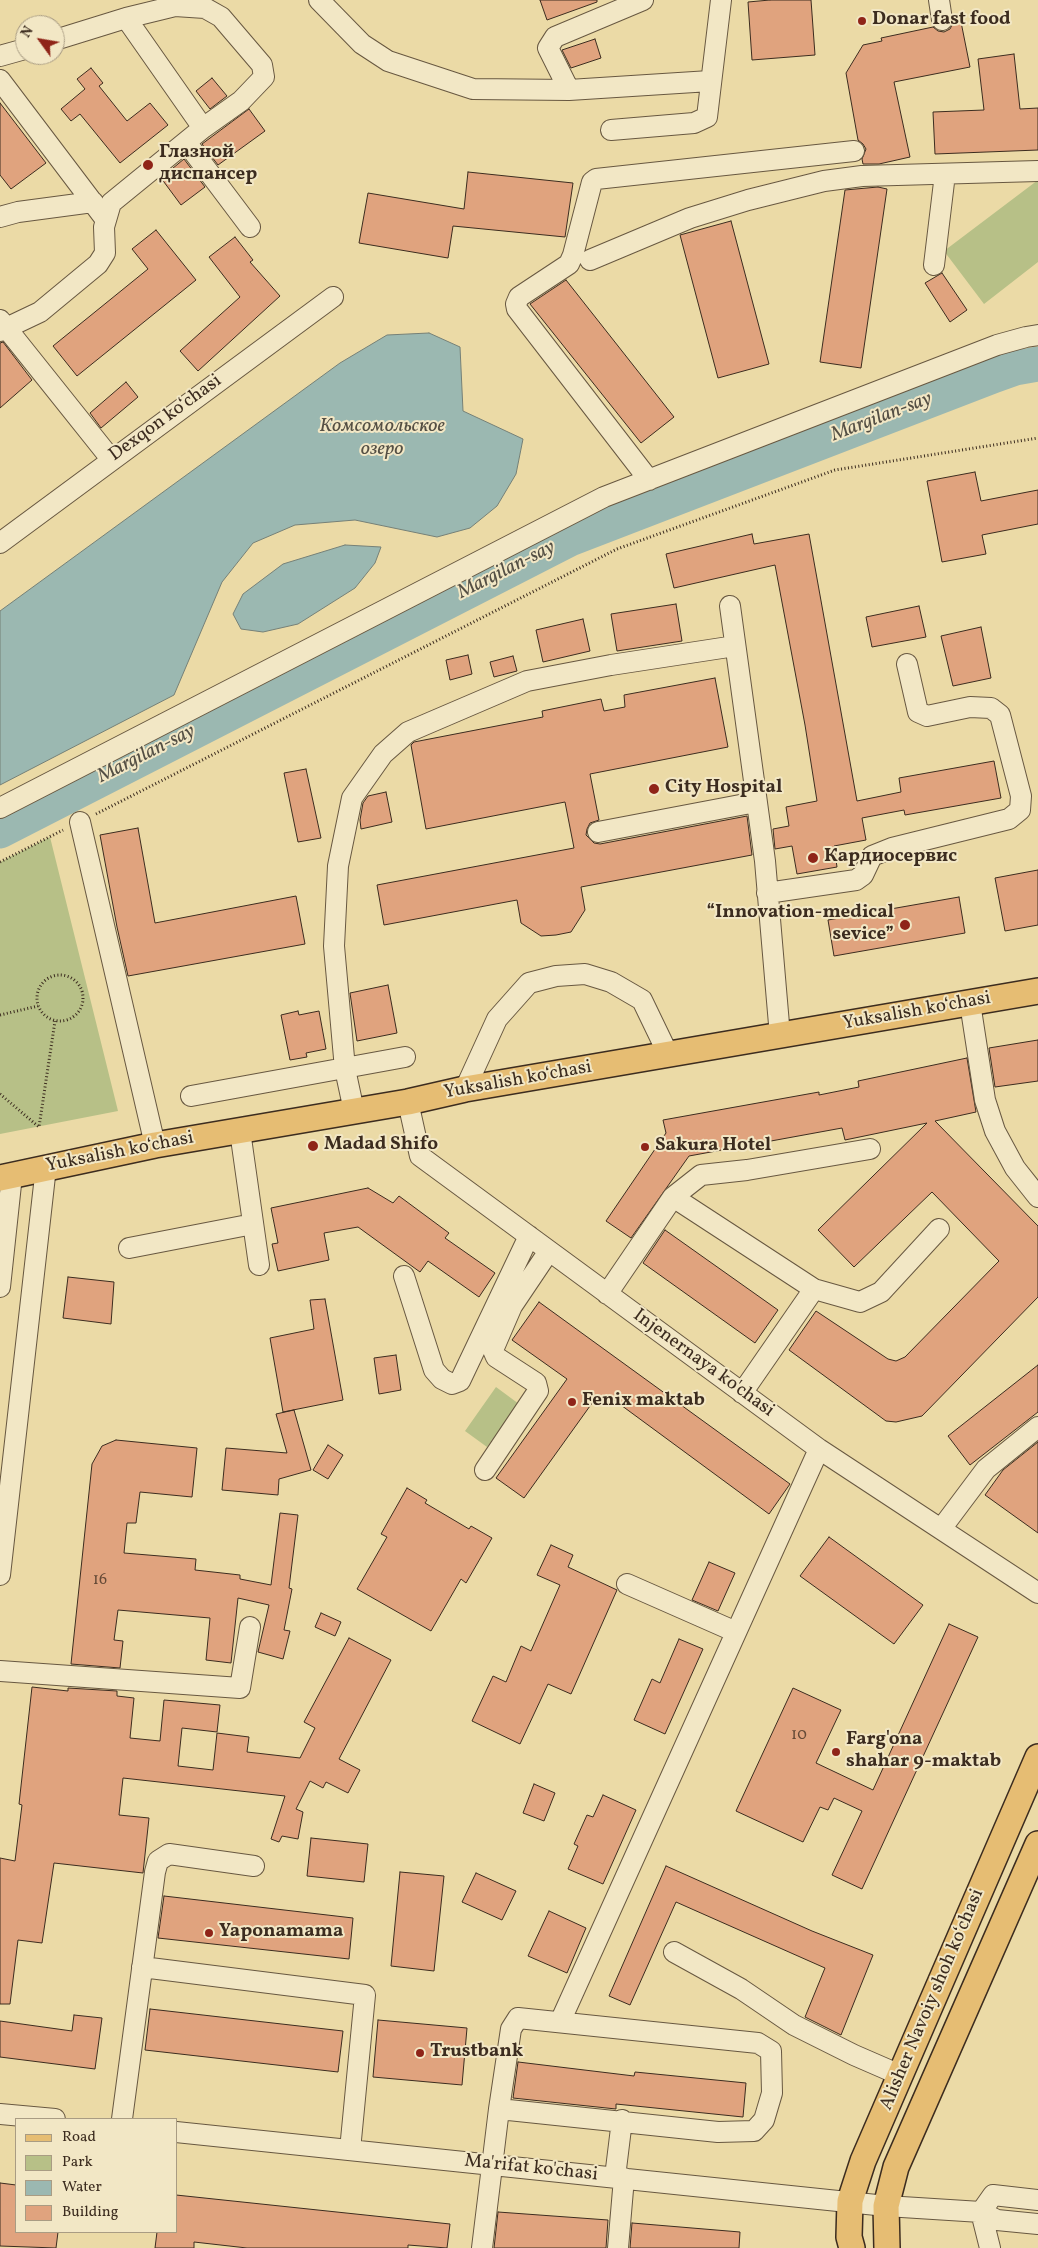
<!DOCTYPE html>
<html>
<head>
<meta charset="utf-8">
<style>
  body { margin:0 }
  #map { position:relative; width:1038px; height:2248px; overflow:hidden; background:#ebdaa6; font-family:Vollkorn,serif }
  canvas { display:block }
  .legend { position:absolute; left:15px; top:2118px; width:162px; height:115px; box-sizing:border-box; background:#f2e7c5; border:1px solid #a99c83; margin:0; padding:6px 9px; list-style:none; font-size:15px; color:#3c2c1f }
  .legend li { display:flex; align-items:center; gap:10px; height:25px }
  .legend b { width:25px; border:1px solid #a99c83 }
  .north { position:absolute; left:15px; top:15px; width:50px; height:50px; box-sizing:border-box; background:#f2e7c5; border:1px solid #a99c83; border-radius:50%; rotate:302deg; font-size:14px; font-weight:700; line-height:20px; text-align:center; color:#3c2c1f }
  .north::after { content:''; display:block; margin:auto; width:18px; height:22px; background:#8f2418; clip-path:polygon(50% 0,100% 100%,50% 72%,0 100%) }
</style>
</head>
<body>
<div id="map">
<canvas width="1038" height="2248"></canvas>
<ul class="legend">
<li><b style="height:6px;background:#e6bd73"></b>Road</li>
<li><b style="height:14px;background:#b7c087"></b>Park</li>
<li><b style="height:14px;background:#9bb8b1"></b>Water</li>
<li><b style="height:14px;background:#e0a37e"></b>Building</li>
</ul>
<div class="north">N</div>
</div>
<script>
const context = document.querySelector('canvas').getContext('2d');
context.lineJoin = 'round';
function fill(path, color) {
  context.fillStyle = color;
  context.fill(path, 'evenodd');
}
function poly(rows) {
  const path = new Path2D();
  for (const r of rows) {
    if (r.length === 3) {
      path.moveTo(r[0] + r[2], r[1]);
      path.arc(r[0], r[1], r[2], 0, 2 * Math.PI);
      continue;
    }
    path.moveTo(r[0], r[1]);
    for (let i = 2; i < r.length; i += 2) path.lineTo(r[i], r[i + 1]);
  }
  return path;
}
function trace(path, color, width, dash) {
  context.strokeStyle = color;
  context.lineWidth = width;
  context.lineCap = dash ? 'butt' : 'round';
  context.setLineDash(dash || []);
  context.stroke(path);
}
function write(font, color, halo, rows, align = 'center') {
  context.font = font + ' Vollkorn,serif';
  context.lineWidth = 4;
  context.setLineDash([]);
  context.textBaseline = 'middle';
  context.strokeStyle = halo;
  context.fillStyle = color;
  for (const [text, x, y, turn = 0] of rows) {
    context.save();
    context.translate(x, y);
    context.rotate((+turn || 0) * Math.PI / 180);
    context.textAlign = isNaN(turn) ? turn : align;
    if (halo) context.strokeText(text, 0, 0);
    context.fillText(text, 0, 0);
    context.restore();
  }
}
const green = poly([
  [1038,180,1038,262,984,304,944,251],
  [50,837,118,1111,0,1134,0,862],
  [496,1387,519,1404,487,1447,465,1431]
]);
const water = poly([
  [429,333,460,347,463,411,523,439,516,474,497,506,470,528,437,537,355,520,295,525,253,543,222,582,174,695,0,785,0,611,340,363,387,335,429,333],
  [345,545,381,547,375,563,355,588,298,624,263,632,241,629,233,614,243,594,283,564,345,545]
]);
const river = poly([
  [0,831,570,539,993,376,1015,368,1038,364]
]);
const building = poly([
  [540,0,597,0,597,2,547,20,540,0],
  [770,0,811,0,815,55,752,60,748,2,770,0],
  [961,22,970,67,894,82,910,157,879,164,863,164,862,159,866,149,863,144,858,140,846,73,863,45,882,41,881,38,933,27,938,31,944,32,950,29,953,23,961,22],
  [595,39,601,58,571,68,562,50,595,39],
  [1014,54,1020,109,1038,108,1038,150,935,154,933,112,984,110,978,59,1014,54],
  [91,68,103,83,99,86,127,121,150,103,168,125,120,163,80,114,71,121,61,109,85,89,77,79,91,68],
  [212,78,227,96,210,109,196,91,212,78],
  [0,103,46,163,11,189,0,175,0,103],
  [249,109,265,131,218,165,202,144,249,109],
  [184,159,205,187,181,205,161,178,184,159],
  [468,172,573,183,565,237,453,226,448,258,359,243,368,193,464,209,468,172],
  [878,187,887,189,861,368,820,362,845,190,878,187],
  [731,221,769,364,718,378,680,235,731,221],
  [156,230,196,280,77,376,53,346,148,269,132,249,156,230],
  [235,237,253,260,250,262,280,296,198,371,180,351,240,297,209,257,235,237],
  [942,273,967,310,950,322,925,283,942,273],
  [566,280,674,417,641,443,530,304,566,280],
  [3,342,32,380,0,408,0,343,3,342],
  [126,382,138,397,101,428,90,413,126,382],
  [975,472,981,501,1038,490,1038,524,982,535,986,554,942,562,927,481,975,472],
  [752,534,754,544,809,534,857,801,901,792,899,778,994,761,1001,798,905,815,904,810,862,818,866,840,834,846,837,867,797,874,792,846,775,849,773,829,789,826,786,807,817,801,805,725,775,565,674,588,666,554,752,534],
  [676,604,682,641,617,651,611,614,676,604],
  [919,606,926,637,872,647,866,617,919,606],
  [583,619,590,651,543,662,536,630,583,619],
  [981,627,991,678,953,686,941,636,981,627],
  [468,655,472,674,450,680,446,660,468,655],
  [513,656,517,671,494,677,490,662,513,656],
  [715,678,728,747,590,774,599,820,590,823,587,829,586,835,594,843,600,844,747,816,752,855,581,887,585,910,571,932,556,935,541,936,521,923,517,900,384,925,377,885,574,848,565,802,426,829,411,745,414,742,543,717,542,711,601,699,604,711,625,707,624,695,715,678],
  [306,769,321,838,298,842,284,773,306,769],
  [386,792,392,822,361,829,360,820,363,803,368,796,386,792],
  [138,828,155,923,296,896,305,944,128,976,117,927,100,835,138,828],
  [1038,870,1038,925,1005,931,995,878,1038,870],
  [959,897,965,933,834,956,828,920,959,897],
  [388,985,397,1033,357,1041,350,993,388,985],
  [298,1011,299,1015,319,1011,326,1049,306,1053,307,1057,290,1060,281,1015,298,1011],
  [1038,1040,1038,1081,995,1087,989,1048,1038,1040],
  [967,1058,976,1112,935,1121,1038,1226,1038,1297,922,1416,896,1422,886,1421,789,1350,816,1311,888,1359,896,1361,905,1357,999,1261,932,1192,854,1267,818,1230,927,1123,845,1140,842,1128,689,1156,631,1238,606,1221,666,1133,663,1120,819,1092,819,1095,859,1087,858,1081,967,1058],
  [368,1188,393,1203,399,1196,449,1233,445,1238,495,1273,479,1297,428,1261,420,1272,358,1227,324,1233,329,1260,278,1271,272,1244,278,1243,271,1208,368,1188],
  [665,1230,778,1310,755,1343,643,1263,665,1230],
  [68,1277,114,1282,111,1324,63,1318,68,1277],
  [325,1299,343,1400,283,1412,270,1338,314,1329,310,1300,325,1299],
  [539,1302,790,1484,769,1514,610,1397,604,1405,595,1399,524,1498,496,1478,567,1379,512,1340,539,1302],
  [396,1355,401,1390,379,1394,374,1358,396,1355],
  [1038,1365,1038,1412,970,1465,948,1436,1038,1365],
  [294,1410,311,1470,279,1479,278,1495,222,1490,226,1448,287,1453,276,1414,294,1410],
  [116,1440,197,1448,192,1497,140,1492,136,1523,127,1523,124,1553,196,1559,195,1570,240,1575,240,1579,271,1585,280,1513,298,1515,289,1588,292,1589,284,1630,290,1631,283,1659,258,1652,269,1605,238,1598,231,1663,206,1660,210,1618,118,1610,114,1640,123,1641,120,1668,71,1664,92,1464,102,1446,116,1440],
  [1038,1442,1038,1533,985,1495,1003,1470,1038,1442],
  [328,1445,343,1455,328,1479,313,1470,328,1445],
  [407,1488,427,1500,425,1503,469,1529,471,1526,492,1538,466,1583,461,1579,431,1631,357,1589,387,1537,381,1534,407,1488],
  [829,1537,923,1605,894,1644,800,1576,829,1537],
  [551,1545,573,1555,568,1567,617,1590,571,1694,548,1684,520,1744,472,1721,493,1676,506,1682,521,1646,531,1651,560,1585,537,1575,551,1545],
  [709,1562,735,1573,718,1611,692,1600,709,1562],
  [321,1613,341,1622,335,1636,315,1627,321,1613],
  [949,1624,978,1637,862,1889,832,1875,862,1811,834,1798,828,1810,820,1807,803,1842,736,1811,793,1688,841,1710,816,1763,873,1790,949,1624],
  [349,1638,391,1660,339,1759,360,1770,348,1793,326,1782,323,1788,310,1781,296,1809,303,1812,298,1839,282,1836,279,1842,271,1839,285,1796,123,1778,119,1815,149,1818,143,1873,54,1863,42,1943,18,1940,10,2004,0,2004,0,1858,15,1861,22,1805,19,1804,32,1687,68,1691,68,1688,117,1691,117,1696,134,1698,130,1738,160,1741,164,1700,220,1705,217,1732,182,1728,178,1766,213,1770,217,1733,249,1737,247,1752,300,1758,315,1728,304,1722,349,1638],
  [679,1639,703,1649,665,1734,634,1720,652,1679,660,1683,679,1639],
  [534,1784,555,1793,544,1821,523,1813,534,1784],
  [603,1795,636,1810,603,1884,568,1869,578,1846,574,1844,587,1815,593,1817,603,1795],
  [311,1838,368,1844,364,1882,307,1876,311,1838],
  [666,1866,812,1931,873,1955,841,2035,805,2017,825,1968,676,1902,630,2005,609,1996,666,1866],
  [400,1872,444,1876,434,1971,391,1966,400,1872],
  [476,1873,516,1891,502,1920,462,1902,476,1873],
  [164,1896,353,1918,349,1959,158,1938,164,1896],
  [549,1911,586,1928,567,1973,528,1956,549,1911],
  [150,2009,343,2031,338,2072,145,2050,150,2009],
  [74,2015,102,2018,95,2069,0,2057,0,2021,72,2031,74,2015],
  [378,2020,467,2028,462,2085,373,2077,378,2020],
  [518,2062,634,2076,635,2072,746,2083,743,2117,616,2104,616,2109,513,2098,518,2062],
  [0,2183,16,2185,16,2232,58,2232,56,2248,0,2246,0,2183],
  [176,2195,450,2224,447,2248,408,2245,408,2248,247,2248,194,2242,194,2248,155,2248,157,2232,176,2232,176,2195],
  [498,2212,608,2220,606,2248,494,2248,498,2212],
  [632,2223,740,2232,739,2248,630,2248,632,2223]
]);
const path = poly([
  [96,814,617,549,835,470,1038,438],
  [0,862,63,830],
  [60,998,23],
  [0,1015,38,1006],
  [0,1094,39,1127,55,1021]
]);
const minor = poly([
  [319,0,362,44,388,61,473,89,569,90,710,81],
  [939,0,942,20],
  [126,18,203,128],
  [0,56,25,49],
  [0,80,106,220],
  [569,90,548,48,555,37,643,0],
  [611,130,694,123,707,117,721,0],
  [186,142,250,227],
  [0,217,18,212,93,202],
  [590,260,690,218,748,200,824,181,862,176,1038,171],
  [934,265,945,174],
  [0,320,111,459],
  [0,331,40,312,98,264,105,253,104,227,111,203,203,128,241,101,264,77,262,65,221,17,205,8,175,6,126,18,55,40],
  [649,480,517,309,516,304,519,297,569,264,573,255,592,182,596,179,854,151],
  [0,543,333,297],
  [730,606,765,861,780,1036],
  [0,808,604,497,997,345,1026,337,1038,335],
  [80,822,155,1145],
  [598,832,756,802],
  [767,893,856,880,863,875,872,856,892,848,1009,819,1020,810,1021,796,1000,715,991,708,970,707,927,716,918,712,907,664],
  [970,1003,985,1100,995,1131,1015,1168,1038,1197],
  [465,1089,497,1019,529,983,556,976,585,974,611,982,642,1000,669,1056],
  [191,1096,405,1057],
  [408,1102,420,1156,819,1449,1038,1593],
  [354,1111,345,1069,334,946,338,866,352,798,383,754,408,732,527,681,611,665,735,646],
  [240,1131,259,1265],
  [673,1197,814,1289,860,1302,881,1292,939,1229],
  [129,1248,253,1224],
  [404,1276,434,1370,442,1379,452,1384,460,1381,529,1236],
  [0,1287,12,1175],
  [607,1294,673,1197,701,1175,747,1170,870,1149],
  [742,1393,814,1289],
  [485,1470,538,1391,536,1383,496,1357,493,1350,512,1306,549,1251],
  [941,1529,986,1469,1038,1427],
  [0,1575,46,1167],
  [627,1584,736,1632],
  [0,1671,240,1688,250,1627],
  [674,1952,741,1989,794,2025,854,2055,900,2075],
  [142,1967,365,1995,350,2150],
  [560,2022,819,1449],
  [0,2114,55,2119],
  [122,2119,155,1872,158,1861,169,1854,254,1866],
  [176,2132,886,2206,981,2212,990,2248],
  [615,2177,622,2120],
  [1038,2200,993,2195,981,2212,997,2220,1038,2224],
  [482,2248,499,2109,511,2029,518,2018,758,2043,771,2051,772,2093,764,2120,754,2131,718,2132,499,2109],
  [618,2248,624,2178]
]);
const major = poly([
  [0,1178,155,1145,408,1102,465,1089,1038,991],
  [852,2248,849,2237,850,2201,863,2161,1038,1757],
  [887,2248,886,2206,896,2167,1038,1844]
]);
const markers = [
  [862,21,5,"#8f2418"],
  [148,165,6,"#8f2418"],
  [654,789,6,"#8f2418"],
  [813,858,6,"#8f2418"],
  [905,925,6,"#8f2418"],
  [313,1146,6,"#8f2418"],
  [645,1147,5,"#8f2418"],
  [572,1402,5,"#8f2418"],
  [836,1752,5,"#8f2418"],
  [209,1933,5,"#8f2418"],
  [420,2053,5,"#8f2418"]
];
const numberNames = [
  ["16",100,1581],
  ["10",799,1736]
];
const poiNames = [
  ["Donar fast food",872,21],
  ["Глазной",159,154],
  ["диспансер",159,176],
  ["City Hospital",665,789],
  ["Кардиосервис",824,858],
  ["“Innovation-medical",894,914,"right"],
  ["sevice”",894,936,"right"],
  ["Madad Shifo",324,1146],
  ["Sakura Hotel",655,1147],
  ["Fenix maktab",582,1402],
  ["Farg'ona",846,1741],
  ["shahar 9-maktab",846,1763],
  ["Yaponamama",219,1933],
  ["Trustbank",430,2053]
];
const streetNames = [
  ["Dexqon koʻchasi",166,419,-36],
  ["Yuksalish koʻchasi",917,1012,-10],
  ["Yuksalish koʻchasi",518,1081,-10],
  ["Yuksalish koʻchasi",120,1153,-11],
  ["Injenernaya ko'chasi",703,1364,36],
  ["Alisher Navoiy shoh koʻchasi",933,2000,-67],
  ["Ma'rifat ko'chasi",531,2169,6]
];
const waterNames = [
  ["Margilan-say",882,418,-21],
  ["Комсомольское",382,427],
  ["озеро",382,450],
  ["Margilan-say",507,571,-27],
  ["Margilan-say",147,755,-27]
];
fill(green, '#b7c087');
fill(water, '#9bb8b1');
trace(water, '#758077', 1);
trace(river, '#9bb8b1', 35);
fill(building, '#e0a37e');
trace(building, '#3c2c1f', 1);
trace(minor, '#685841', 22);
trace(major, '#3c2c1f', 28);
trace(path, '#3c2c1f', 3, [1, 2.5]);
trace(minor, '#f2e7c5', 20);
trace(major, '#e6bd73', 25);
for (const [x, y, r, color] of markers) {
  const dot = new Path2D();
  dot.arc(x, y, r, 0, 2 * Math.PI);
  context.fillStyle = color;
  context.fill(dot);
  trace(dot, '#f2e7c5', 2);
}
write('16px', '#654a37', null, numberNames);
write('bold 19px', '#3c2c1f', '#f2e7c5', poiNames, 'left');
write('19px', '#3c2c1f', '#f2e7c5', streetNames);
write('italic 20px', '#544f44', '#f2e7c5', waterNames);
</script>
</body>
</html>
